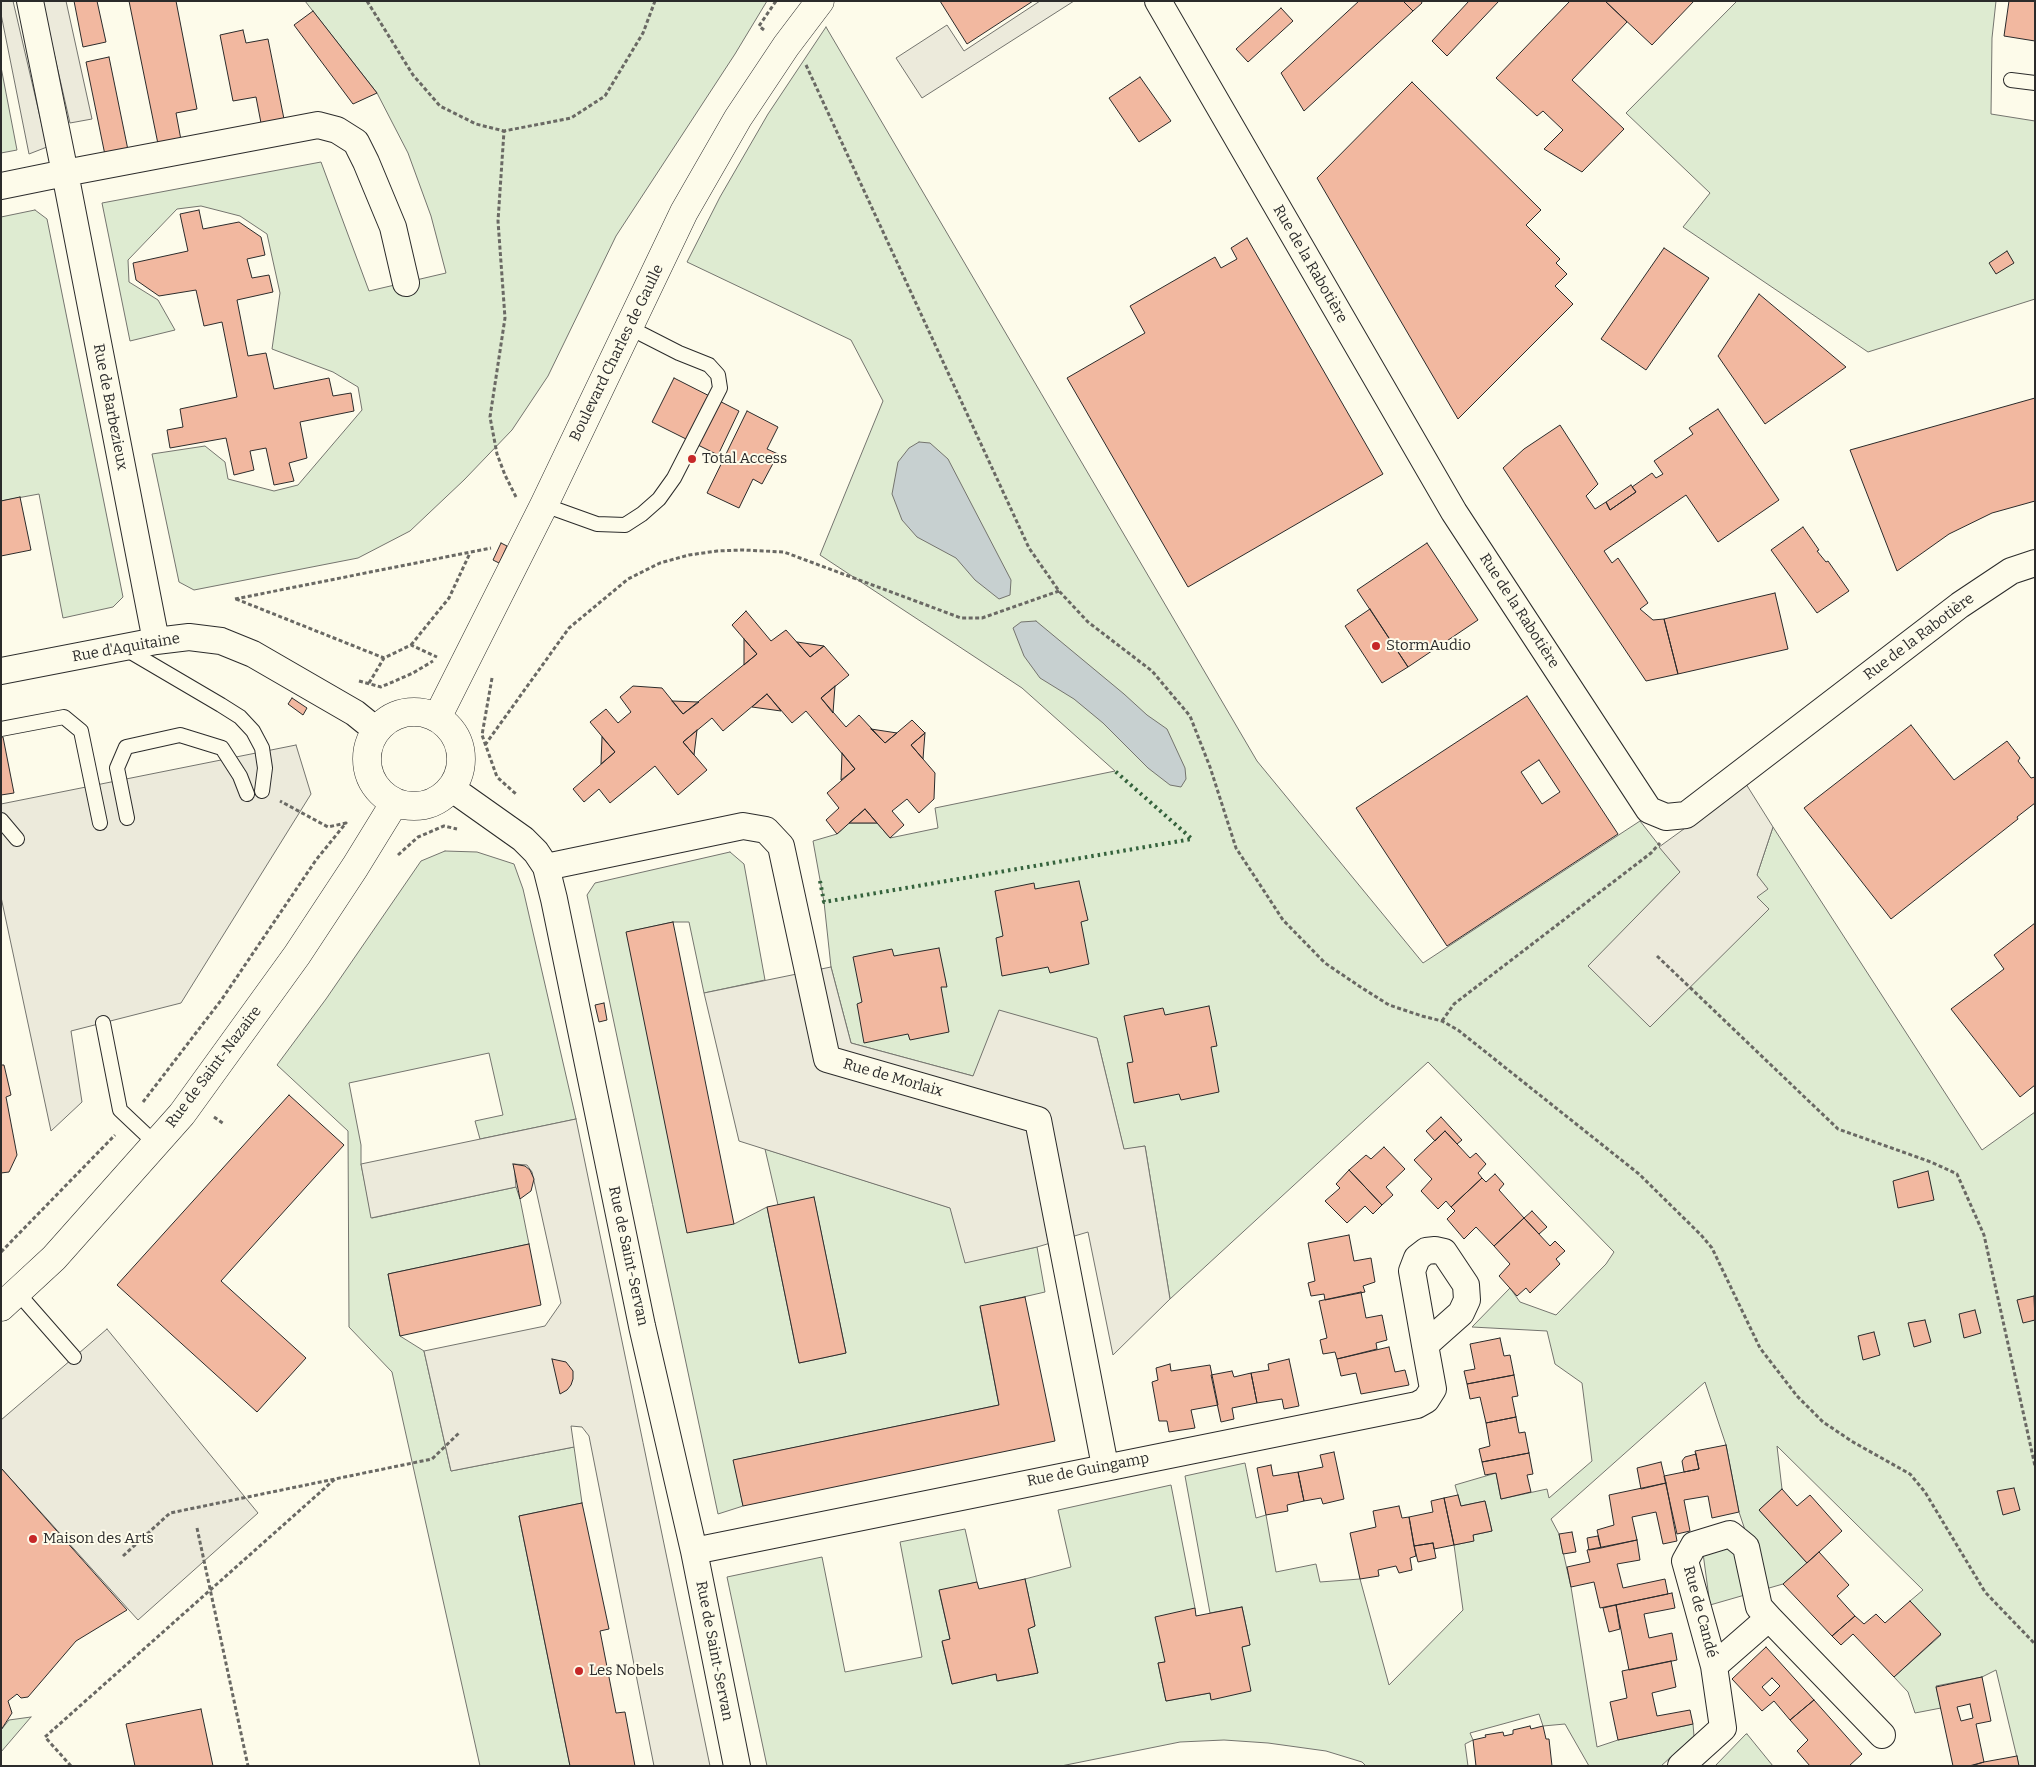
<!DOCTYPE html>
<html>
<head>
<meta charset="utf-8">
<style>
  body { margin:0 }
  #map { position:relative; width:2036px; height:1767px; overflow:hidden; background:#fdfbea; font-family:Bitter,serif }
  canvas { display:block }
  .frame { position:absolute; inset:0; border:2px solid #2b2b2b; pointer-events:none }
</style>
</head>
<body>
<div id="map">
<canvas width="2036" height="1767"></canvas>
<div class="frame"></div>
</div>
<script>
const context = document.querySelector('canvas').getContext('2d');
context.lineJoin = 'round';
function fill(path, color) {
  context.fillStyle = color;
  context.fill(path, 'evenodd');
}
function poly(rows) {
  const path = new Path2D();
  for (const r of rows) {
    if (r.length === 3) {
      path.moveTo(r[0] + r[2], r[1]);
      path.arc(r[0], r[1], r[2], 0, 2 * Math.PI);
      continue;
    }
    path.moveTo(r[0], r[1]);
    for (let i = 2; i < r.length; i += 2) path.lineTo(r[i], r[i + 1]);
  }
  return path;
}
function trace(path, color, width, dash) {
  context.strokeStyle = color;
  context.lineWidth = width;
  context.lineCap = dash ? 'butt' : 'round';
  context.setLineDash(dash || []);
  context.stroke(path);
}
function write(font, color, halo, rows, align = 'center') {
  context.font = font + ' Bitter,serif';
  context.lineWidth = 4;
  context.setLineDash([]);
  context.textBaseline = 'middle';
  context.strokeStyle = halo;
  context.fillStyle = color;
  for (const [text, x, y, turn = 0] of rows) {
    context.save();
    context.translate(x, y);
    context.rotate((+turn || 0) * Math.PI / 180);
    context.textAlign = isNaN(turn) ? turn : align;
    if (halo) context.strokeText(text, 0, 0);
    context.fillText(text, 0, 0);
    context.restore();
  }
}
const green = poly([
  [305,1,767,1,735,54,616,236,548,376,512,430,464,480,410,531,358,558,194,590,179,582,152,454,205,446,225,462,228,479,274,491,298,485,362,410,358,387,333,372,272,349,280,293,267,234,240,216,201,206,177,209,128,260,129,282,158,300,175,330,130,341,102,203,321,162,369,291,446,273,431,216,408,153,377,93,305,1],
  [1737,1,1996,1,1992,38,1991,114,2035,121,2035,299,1868,352,1683,227,1710,193,1626,113,1737,1],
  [826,27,1257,761,1423,963,1640,821,1680,872,1589,966,1769,909,1757,897,1757,875,1773,827,1982,1150,2035,1112,2035,1766,2019,1766,1996,1670,1982,1677,1936,1686,1941,1708,1915,1713,1908,1692,1894,1677,1941,1635,1910,1601,1923,1590,1777,1446,1782,1489,1759,1510,1807,1563,1783,1584,1710,1605,1703,1553,1748,1539,1739,1512,1726,1445,1705,1382,1551,1519,1559,1534,1571,1587,1597,1747,1618,1740,1693,1724,1694,1736,1661,1766,1589,1766,1565,1724,1543,1726,1539,1714,1470,1733,1473,1740,1465,1744,1468,1766,1366,1766,1362,1762,1326,1751,1268,1743,1224,1740,1180,1742,1061,1766,767,1766,727,1577,822,1557,845,1672,922,1657,900,1542,965,1529,977,1582,939,1591,950,1639,942,1642,952,1684,996,1674,998,1681,1038,1673,1028,1629,1035,1626,1025,1579,1071,1567,1058,1510,1171,1485,1195,1608,1165,1662,1158,1663,1166,1701,1210,1693,1211,1699,1242,1647,1250,1645,1242,1607,1210,1613,1185,1476,1245,1463,1256,1518,1266,1515,1276,1572,1316,1564,1320,1582,1360,1579,1389,1685,1463,1610,1454,1545,1473,1541,1473,1535,1492,1531,1485,1501,1461,1506,1455,1485,1496,1473,1501,1499,1547,1489,1549,1498,1592,1461,1582,1383,1555,1364,1547,1331,1472,1327,1510,1288,1520,1302,1556,1315,1606,1264,1614,1252,1428,1062,1170,1299,1145,1146,1124,1150,1097,1038,973,1076,851,1043,831,967,824,902,813,841,837,834,849,823,877,823,890,838,938,828,935,808,1115,771,1022,688,820,555,883,401,851,340,687,262,720,197,768,114,826,27],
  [1,67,17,150,1,153,1,67],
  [35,210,47,219,123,597,113,607,63,618,39,494,1,501,1,217,35,210],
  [445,851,477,852,514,864,523,889,576,1119,480,1139,475,1121,503,1115,489,1053,349,1083,361,1145,361,1164,372,1218,516,1187,520,1199,529,1244,388,1274,400,1336,424,1351,451,1471,574,1447,582,1503,519,1516,570,1766,480,1766,392,1372,349,1327,348,1131,277,1065,326,999,421,861,445,851],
  [730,852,744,864,765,980,704,993,689,922,673,922,627,932,734,1224,767,1207,799,1363,846,1353,814,1198,778,1205,765,1149,951,1208,966,1262,1037,1247,1045,1292,980,1307,999,1405,734,1460,743,1506,718,1514,587,895,595,883,730,852],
  [31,1717,1,1752,1,1730,9,1720,31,1717],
  [1747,1734,1773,1766,1715,1766,1746,1734,1747,1734]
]);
const parking = poly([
  [1,1,13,1,47,147,29,154,1,14,1,1],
  [42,1,66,1,92,119,70,123,42,1],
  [1040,1,1074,1,922,98,896,58,947,25,964,51,1040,1],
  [296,745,311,794,181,1003,71,1031,82,1102,51,1131,1,897,1,804,296,745],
  [1746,784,1773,827,1757,875,1768,889,1757,897,1769,909,1650,1027,1588,966,1680,872,1659,847,1746,784],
  [831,967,851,1043,973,1076,999,1010,1097,1038,1124,1149,1145,1146,1170,1299,1113,1355,1088,1232,1037,1247,965,1263,950,1208,739,1141,704,993,831,967],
  [576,1119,710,1766,654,1766,589,1436,582,1427,571,1426,574,1447,451,1471,424,1351,545,1326,561,1303,532,1172,527,1165,514,1164,516,1187,371,1218,361,1164,576,1119],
  [107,1329,258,1513,138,1620,1,1468,1,1420,107,1329]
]);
const water = poly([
  [919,442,930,443,948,459,1011,580,1010,595,999,599,975,580,956,558,917,537,902,520,892,494,898,462,909,448,919,442],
  [1036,621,1124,694,1147,715,1167,729,1185,768,1186,779,1181,787,1170,785,1148,768,1103,723,1074,699,1040,678,1024,656,1013,628,1021,622,1036,621]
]);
const building = poly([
  [74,1,97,1,106,42,83,47,74,1],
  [129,1,176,1,197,109,176,113,181,140,158,144,129,1],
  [940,1,1033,1,967,44,940,1],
  [1359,1,1403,1,1413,11,1304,111,1281,73,1359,1],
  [1403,1,1421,1,1422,3,1413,11,1403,1],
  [1469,1,1499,1,1447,56,1432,41,1469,1],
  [1570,1,1605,1,1627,22,1572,80,1624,129,1582,172,1544,149,1563,130,1543,111,1537,116,1496,78,1570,1],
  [1605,1,1694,1,1652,45,1605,1],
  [2009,1,2035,1,2035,41,2004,36,2009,1],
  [1281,8,1293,21,1248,62,1236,49,1281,8],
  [313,11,377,93,353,104,294,25,313,11],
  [243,30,246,43,268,39,284,119,261,123,256,97,233,101,220,35,243,30],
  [109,57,128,150,105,155,86,62,109,57],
  [1140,77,1171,121,1139,142,1109,98,1140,77],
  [1412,82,1541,210,1526,225,1560,259,1556,263,1567,274,1555,286,1573,304,1458,419,1317,178,1412,82],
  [199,210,203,229,239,222,261,237,265,255,247,259,252,278,269,275,273,292,237,300,248,356,266,353,274,389,329,378,333,396,351,393,354,411,300,422,307,458,289,463,294,481,274,485,266,448,250,451,254,470,234,475,226,438,170,448,167,430,183,427,180,409,237,397,222,322,204,326,196,290,159,296,136,280,133,263,188,251,180,214,199,210],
  [1247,238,1383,474,1188,587,1067,378,1145,333,1130,306,1215,257,1221,268,1237,259,1231,248,1247,238],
  [1664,248,1709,278,1646,370,1601,339,1664,248],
  [2007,251,2014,263,1996,274,1989,263,2007,251],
  [1759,294,1846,367,1765,424,1718,356,1759,294],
  [674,378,739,411,718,455,652,422,674,378],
  [2035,398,2035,501,1992,513,1949,534,1897,571,1850,450,2035,398],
  [1718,409,1779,500,1718,542,1686,495,1604,551,1612,563,1618,558,1648,603,1640,609,1653,620,1664,619,1678,674,1646,681,1503,468,1524,449,1560,425,1598,484,1586,496,1595,509,1606,502,1610,510,1636,492,1632,487,1652,473,1656,478,1663,474,1654,461,1693,434,1689,428,1718,409],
  [747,411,778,427,767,449,778,454,762,484,753,479,739,508,707,493,747,411],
  [1631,485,1636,492,1610,510,1606,502,1631,485],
  [20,497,31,550,1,556,1,501,20,497],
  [1803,527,1819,550,1817,551,1826,562,1828,561,1849,591,1817,613,1771,550,1803,527],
  [501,543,507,546,499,563,493,560,501,543],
  [1427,543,1478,620,1408,667,1357,590,1427,543],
  [1775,593,1788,649,1678,674,1664,619,1775,593],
  [1370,609,1408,667,1382,683,1345,626,1370,609],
  [746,611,771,641,786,630,810,657,824,646,849,675,821,698,846,727,859,715,885,743,912,720,925,733,911,745,935,773,934,799,919,813,907,799,892,811,904,825,890,838,865,809,837,834,826,820,839,808,827,793,855,769,806,711,792,723,767,694,723,731,712,718,683,742,707,770,678,795,655,766,610,803,599,789,584,802,573,789,615,752,590,722,606,709,618,723,631,712,620,697,633,686,662,688,683,714,757,654,732,625,746,611],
  [744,639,757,654,744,665,744,639],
  [797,642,824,646,810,657,797,642],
  [835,686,833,713,821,698,835,686],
  [767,694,781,711,752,707,767,694],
  [1527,696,1618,834,1447,946,1356,808,1527,696],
  [1539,760,1560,792,1542,804,1521,772,1539,760],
  [292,698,307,708,303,715,288,704,292,698],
  [672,701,699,702,683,714,672,701],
  [1911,725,1954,780,2007,741,2020,758,2018,761,2031,778,2035,777,2035,803,2017,817,2018,819,1891,919,1804,808,1911,725],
  [871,729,897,733,885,743,871,729],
  [697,730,694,755,683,742,697,730],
  [925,733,923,759,911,745,925,733],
  [1,737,3,737,14,793,1,795,1,737],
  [602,737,615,752,601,764,602,737],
  [842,753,855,769,841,780,842,753],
  [865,809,877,823,849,823,865,809],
  [1079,881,1088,920,1081,922,1089,964,1050,973,1048,967,1002,976,996,938,1003,936,995,891,1034,883,1035,889,1079,881],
  [673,922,734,1224,687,1233,626,932,673,922],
  [2035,923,2035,1085,2020,1097,1951,1009,2004,969,1994,955,2035,923],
  [939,948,947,987,941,987,949,1032,910,1040,908,1034,864,1043,857,1004,862,1002,853,957,892,949,894,956,939,948],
  [604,1003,607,1020,599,1022,595,1005,604,1003],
  [1209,1006,1217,1046,1211,1047,1219,1092,1181,1100,1179,1094,1134,1103,1127,1063,1133,1062,1124,1016,1163,1008,1165,1015,1209,1006],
  [1,1065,4,1065,11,1095,6,1097,17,1155,9,1172,1,1173,1,1065],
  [289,1095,344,1145,221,1281,306,1358,257,1412,117,1285,289,1095],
  [1441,1117,1462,1140,1457,1144,1445,1131,1435,1141,1426,1131,1441,1117],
  [1445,1131,1470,1158,1476,1153,1486,1164,1478,1173,1482,1178,1451,1207,1446,1201,1438,1209,1421,1191,1432,1179,1414,1160,1445,1131],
  [1384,1147,1405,1169,1386,1187,1393,1195,1382,1205,1349,1170,1366,1155,1371,1159,1384,1147],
  [513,1164,525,1166,530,1170,534,1179,531,1191,520,1199,513,1164],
  [1349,1170,1382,1205,1373,1214,1365,1206,1347,1223,1325,1201,1340,1188,1336,1184,1349,1170],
  [1928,1171,1934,1200,1898,1208,1893,1181,1928,1171],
  [1495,1174,1504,1184,1499,1190,1524,1218,1494,1246,1476,1227,1464,1239,1447,1219,1455,1211,1451,1207,1482,1178,1486,1182,1495,1174],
  [814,1197,846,1353,799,1363,767,1207,814,1197],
  [1532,1211,1547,1227,1539,1234,1524,1218,1532,1211],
  [1524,1218,1550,1246,1555,1241,1565,1251,1556,1259,1560,1264,1530,1293,1526,1288,1517,1296,1499,1276,1510,1264,1494,1246,1524,1218],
  [1349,1235,1354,1261,1371,1258,1375,1282,1363,1286,1365,1292,1325,1300,1324,1294,1311,1296,1308,1283,1315,1281,1308,1243,1349,1235],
  [529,1244,541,1305,400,1336,388,1274,529,1244],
  [1361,1292,1366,1318,1382,1315,1387,1340,1376,1343,1377,1349,1337,1359,1335,1352,1323,1354,1320,1340,1327,1338,1319,1301,1361,1292],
  [2034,1296,2035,1320,2023,1323,2017,1300,2034,1296],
  [1025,1297,1055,1441,743,1506,733,1460,999,1405,980,1306,1025,1297],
  [1975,1310,1981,1333,1964,1338,1959,1314,1975,1310],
  [1925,1320,1931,1342,1914,1347,1908,1323,1925,1320],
  [1874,1332,1880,1355,1863,1360,1858,1336,1874,1332],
  [1500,1338,1504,1356,1510,1355,1514,1375,1467,1384,1464,1371,1475,1369,1470,1344,1500,1338],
  [1389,1347,1395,1372,1405,1370,1409,1385,1361,1394,1356,1373,1341,1376,1337,1359,1389,1347],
  [552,1359,566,1362,573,1371,573,1379,571,1385,567,1390,560,1394,552,1359],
  [1289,1359,1299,1406,1284,1409,1282,1399,1257,1403,1251,1373,1269,1370,1268,1364,1289,1359],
  [1170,1364,1171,1371,1210,1365,1218,1405,1191,1410,1195,1428,1169,1432,1167,1421,1159,1421,1152,1382,1158,1380,1156,1368,1170,1364],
  [1232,1371,1234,1377,1251,1373,1257,1403,1232,1408,1234,1419,1221,1422,1211,1375,1232,1371],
  [1514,1375,1518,1396,1512,1397,1516,1417,1486,1423,1480,1397,1470,1399,1467,1384,1514,1375],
  [1516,1417,1519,1433,1525,1432,1529,1453,1482,1462,1479,1449,1490,1446,1486,1423,1516,1417],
  [1726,1445,1739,1512,1712,1518,1708,1496,1684,1500,1690,1531,1677,1534,1664,1476,1699,1469,1695,1451,1726,1445],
  [1334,1452,1344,1499,1323,1504,1321,1498,1304,1501,1298,1472,1323,1467,1320,1455,1334,1452],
  [1529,1453,1533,1474,1527,1475,1531,1492,1501,1499,1496,1473,1485,1475,1482,1462,1529,1453],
  [1696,1454,1699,1469,1684,1472,1682,1461,1685,1457,1696,1454],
  [1661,1462,1666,1483,1641,1489,1637,1468,1661,1462],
  [1271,1465,1273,1476,1298,1472,1304,1501,1287,1505,1288,1511,1266,1515,1257,1468,1271,1465],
  [1,1468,127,1610,76,1641,28,1697,21,1698,17,1694,8,1701,12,1713,1,1730,1,1468],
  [1666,1483,1677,1541,1663,1544,1656,1512,1632,1517,1637,1540,1601,1548,1597,1530,1614,1525,1609,1495,1666,1483],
  [2014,1488,2020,1510,2003,1515,1997,1491,2014,1488],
  [1782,1489,1797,1506,1810,1495,1842,1531,1807,1563,1759,1510,1782,1489],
  [1458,1495,1461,1506,1485,1501,1492,1531,1473,1535,1474,1541,1454,1545,1444,1498,1458,1495],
  [1444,1498,1454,1545,1434,1549,1433,1543,1414,1546,1409,1517,1433,1512,1431,1501,1444,1498],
  [582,1503,609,1629,600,1631,616,1713,625,1712,635,1766,570,1766,519,1516,582,1503],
  [1399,1506,1402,1518,1409,1517,1416,1556,1410,1558,1412,1570,1399,1573,1396,1566,1378,1570,1379,1576,1360,1579,1350,1533,1376,1527,1373,1511,1399,1506],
  [1572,1532,1576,1552,1563,1554,1559,1534,1572,1532],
  [1598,1536,1601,1548,1589,1550,1587,1538,1598,1536],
  [1637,1540,1640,1560,1617,1564,1623,1588,1665,1579,1668,1594,1600,1608,1594,1582,1571,1587,1567,1567,1590,1562,1587,1550,1637,1540],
  [1433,1543,1436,1558,1418,1562,1414,1546,1433,1543],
  [1819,1552,1849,1585,1837,1596,1855,1616,1832,1636,1783,1584,1819,1552],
  [1025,1579,1035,1626,1028,1629,1038,1673,997,1681,996,1674,952,1684,942,1641,950,1639,939,1590,977,1582,979,1589,1025,1579],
  [1672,1593,1675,1608,1644,1614,1649,1638,1672,1633,1677,1660,1629,1670,1616,1605,1672,1593],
  [1910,1601,1941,1634,1894,1677,1853,1634,1841,1645,1832,1636,1855,1616,1864,1624,1876,1614,1885,1623,1910,1601],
  [1616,1605,1620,1629,1609,1632,1603,1608,1616,1605],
  [1242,1607,1250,1645,1242,1647,1251,1691,1211,1700,1210,1693,1166,1701,1158,1663,1165,1662,1155,1617,1195,1608,1196,1616,1242,1607],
  [1766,1647,1814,1700,1790,1720,1774,1701,1762,1711,1732,1679,1766,1647],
  [1772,1678,1780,1686,1770,1696,1762,1687,1772,1678],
  [1671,1661,1676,1687,1652,1693,1657,1716,1690,1710,1693,1724,1618,1740,1610,1702,1627,1698,1622,1671,1671,1661],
  [1982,1677,1991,1721,1976,1724,1984,1762,1969,1766,1953,1766,1936,1687,1982,1677],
  [1970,1704,1973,1718,1961,1721,1957,1707,1970,1704],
  [1814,1700,1862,1754,1849,1766,1810,1766,1797,1751,1808,1740,1790,1720,1814,1700],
  [201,1709,213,1766,135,1766,126,1724,201,1709],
  [1530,1726,1531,1729,1543,1726,1546,1739,1549,1739,1552,1766,1476,1766,1473,1740,1486,1737,1485,1735,1503,1732,1504,1736,1513,1734,1513,1730,1530,1726],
  [2017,1756,2019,1766,1971,1766,1984,1762,2017,1756]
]);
const path = poly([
  [367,1,413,75,440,106,476,124,504,131],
  [764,30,759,26,776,1],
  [806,65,1029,548,1059,591,1088,622,1152,671,1190,716,1210,767,1236,848,1283,920,1325,963,1359,986,1389,1005,1422,1016,1442,1021,1458,1030,1639,1174,1701,1235,1712,1248,1760,1348,1797,1396,1823,1422,1853,1442,1910,1474,1925,1492,1985,1592,2035,1644],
  [516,497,505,475,497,454,490,417,505,318,498,221,504,131,571,118,605,96,643,33,655,1],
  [235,599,491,548],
  [236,599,384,658,411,645,437,657],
  [411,645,449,598,470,553],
  [492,678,482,735,497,777,516,794],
  [359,681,381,687,413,673,433,661],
  [369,683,384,658],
  [485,745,569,628,628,579,660,563,689,555,717,551,743,550,784,552,961,618,982,618,1059,591],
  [398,855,418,837,444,826,457,829],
  [1657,956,1838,1129,1931,1162,1957,1174,1984,1235,2035,1466],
  [1442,1021,1454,1004,1651,853,1660,843],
  [143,1102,222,999,316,860,346,823,328,827,280,801],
  [214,1117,224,1124],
  [1,1252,115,1135],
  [197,1528,248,1766],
  [123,1556,170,1513,432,1459,460,1432],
  [71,1766,45,1737,335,1479]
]);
const service = poly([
  [2011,80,2035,83],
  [544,505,597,524,625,525,642,514,659,499,674,478,720,388,718,375,709,365,679,353,630,328],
  [124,648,221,705,240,717,253,731,262,748,265,768,262,791],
  [1,729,64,717,81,731,100,823],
  [127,818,117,768,126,747,180,735,222,748,240,776,247,794],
  [1,820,17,839],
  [103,1023,120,1110,156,1144],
  [17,1292,74,1357]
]);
const minor = poly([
  [30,1,65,173,318,125,337,130,356,142,366,162,393,227,406,283],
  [1158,1,1454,512,1649,810,1666,817,1686,815,1960,605,2011,571,2035,563],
  [1,186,65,173,156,641],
  [1,671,156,641,189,637,221,641,253,654,355,713,376,730],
  [451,788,523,839,536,852,546,867,554,899,642,1326,694,1551,737,1766],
  [546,867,743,826,766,830,781,846,827,1059,1038,1120,1105,1466],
  [694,1551,1417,1405,1426,1400,1433,1389,1425,1345,1461,1313,1467,1300,1466,1285,1444,1252,1435,1250,1426,1251,1417,1258,1412,1271,1425,1345],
  [1714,1666,1685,1561,1694,1545,1730,1534,1746,1547,1759,1607,1769,1618],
  [1681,1766,1723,1728,1714,1666,1769,1618,1882,1735]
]);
const primary = poly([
  [414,759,47],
  [437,718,544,505,684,212,738,118,786,46,820,1],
  [1,1307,54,1258,182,1114,297,955,355,867,395,802]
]);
const hedge = poly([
  [820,881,824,902,1192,839,1115,771]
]);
const markers = [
  [692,459,5,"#c62828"],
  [1376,646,5,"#c62828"],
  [33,1539,5,"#c62828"],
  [579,1671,5,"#c62828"]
];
const streetNames = [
  ["Rue de la Rabotière",1310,264,60],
  ["Boulevard Charles de Gaulle",617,353,-64],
  ["Rue de Barbezieux",110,407,79],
  ["Rue de la Rabotière",1519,611,57],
  ["Rue de la Rabotière",1919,637,-37],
  ["Rue d'Aquitaine",126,648,-10],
  ["Rue de Saint-Nazaire",214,1067,-53],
  ["Rue de Morlaix",893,1078,16],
  ["Rue de Saint-Servan",628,1256,78],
  ["Rue de Guingamp",1088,1470,-11],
  ["Rue de Candé",1700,1612,75],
  ["Rue de Saint-Servan",714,1651,79]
];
const poiNames = [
  ["Total Access",702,459],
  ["StormAudio",1386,646],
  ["Maison des Arts",43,1539],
  ["Les Nobels",589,1671]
];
fill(green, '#deebd1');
trace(green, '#74746e', 1);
fill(parking, '#eceadb');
trace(parking, '#74746e', 1);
fill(water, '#c7d0d0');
trace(water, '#74746e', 1);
fill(building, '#f2b8a0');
trace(building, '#2b2b2b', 1);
trace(service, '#2b2b2b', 16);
trace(minor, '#2b2b2b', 28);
trace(primary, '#2b2b2b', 29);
trace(path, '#6a6964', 3, [4, 2.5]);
trace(service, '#fdfbea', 14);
trace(minor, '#fdfbea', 26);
trace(primary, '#fdfbea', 28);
trace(hedge, '#34623c', 4, [2.5, 4]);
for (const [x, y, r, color] of markers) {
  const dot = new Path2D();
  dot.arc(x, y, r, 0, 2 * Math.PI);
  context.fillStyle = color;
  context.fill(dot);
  trace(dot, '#fdfbea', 2);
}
write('15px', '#2b2b2b', '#fdfbea', streetNames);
write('15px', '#2b2b2b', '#fdfbea', poiNames, 'left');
</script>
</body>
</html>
